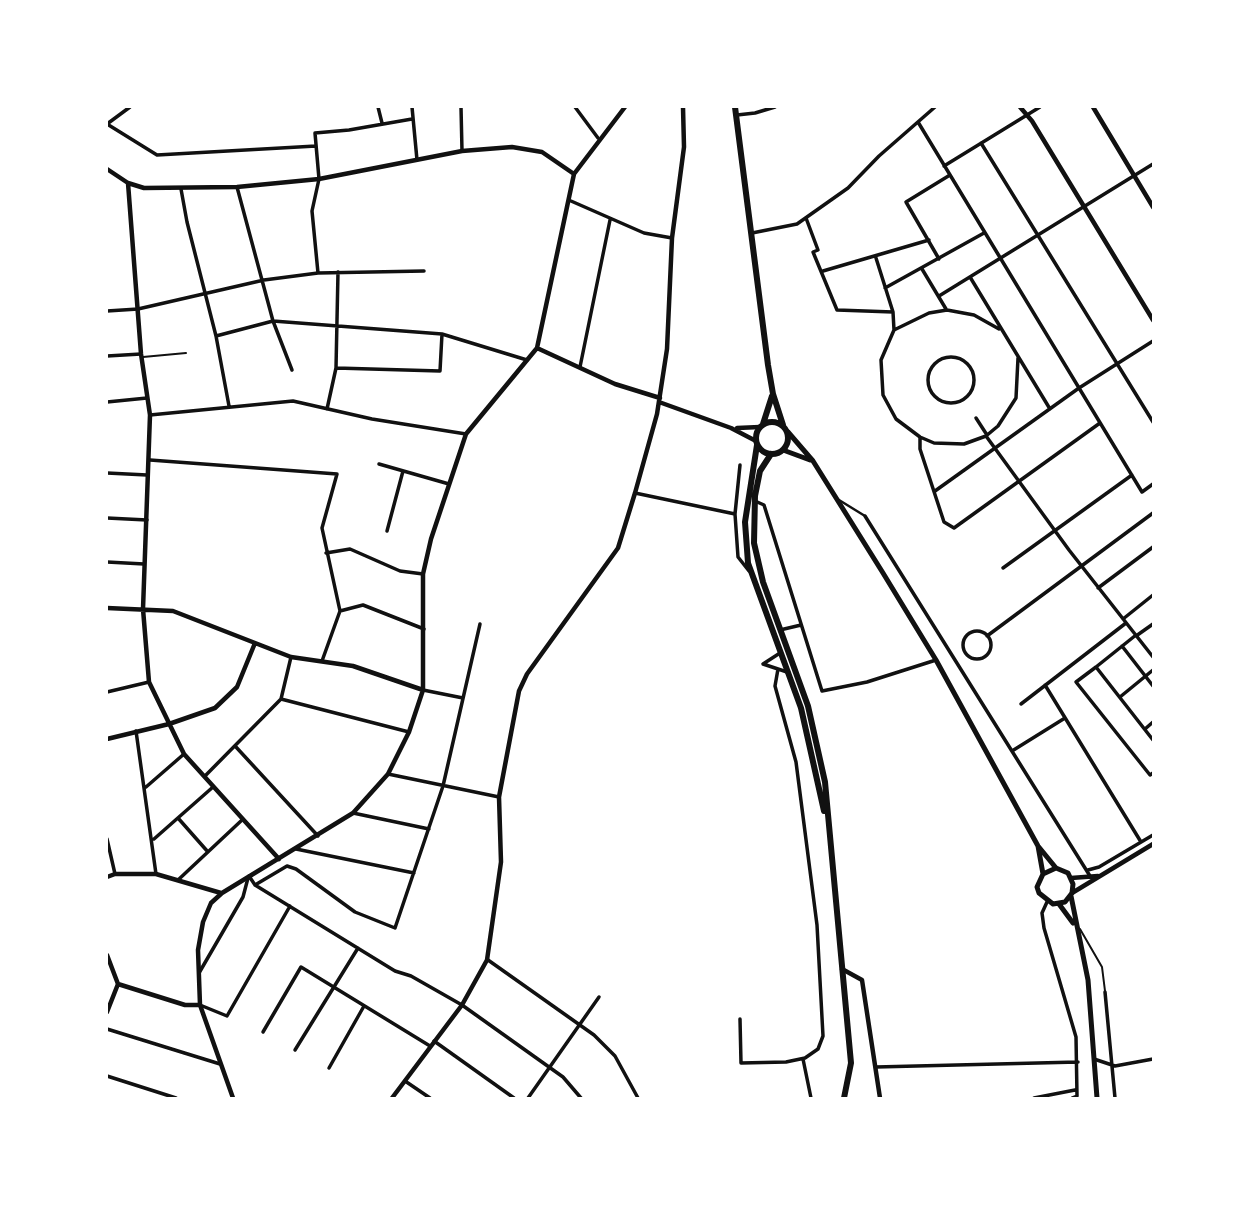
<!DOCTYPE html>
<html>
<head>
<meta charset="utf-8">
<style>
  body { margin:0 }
  #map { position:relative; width:1260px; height:1205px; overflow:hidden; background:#fff; font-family:Helvetica,sans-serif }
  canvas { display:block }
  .frame { position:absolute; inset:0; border:108px solid #fff; pointer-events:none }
</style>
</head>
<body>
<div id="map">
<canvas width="1260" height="1205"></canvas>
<div class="frame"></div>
</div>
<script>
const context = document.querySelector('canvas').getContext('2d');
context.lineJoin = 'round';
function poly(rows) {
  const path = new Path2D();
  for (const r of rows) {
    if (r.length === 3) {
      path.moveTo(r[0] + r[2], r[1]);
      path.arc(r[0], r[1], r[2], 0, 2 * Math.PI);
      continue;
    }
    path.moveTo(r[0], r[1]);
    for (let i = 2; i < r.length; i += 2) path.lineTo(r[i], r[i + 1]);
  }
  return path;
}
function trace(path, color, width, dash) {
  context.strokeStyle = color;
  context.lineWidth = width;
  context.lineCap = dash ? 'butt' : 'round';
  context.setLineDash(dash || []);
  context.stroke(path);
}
const service = poly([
  [143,357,186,353],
  [1080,929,1102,967,1105,991]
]);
const pedestrian = poly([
  [839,500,865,516]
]);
const minor = poly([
  [378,107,382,123],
  [412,107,417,160],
  [461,107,462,151],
  [575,107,598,138],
  [737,115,755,113,775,107],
  [918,122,1142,492,1153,484],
  [107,124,157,155,316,146],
  [107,124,130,107],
  [981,143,1153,422],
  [944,166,1040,107],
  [237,187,273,321,292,370],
  [181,189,187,222,216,336,229,406],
  [571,201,644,233,672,238],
  [806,218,818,250,813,252,837,310,893,312],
  [752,233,797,224,848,188,879,156,935,107],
  [876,258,893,312,894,330],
  [939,259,906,202,950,175],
  [922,269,946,309],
  [823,271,929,240],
  [318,273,312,211,319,179,315,133,349,130,412,119],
  [970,277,1050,409],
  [885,288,984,233],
  [939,296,1153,164],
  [107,311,138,309,264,280,318,273,424,271],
  [894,330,881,360,883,395,896,419,920,437,934,443,964,444,986,436,998,426,1016,398,1018,358],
  [894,330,929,313,947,310,974,315,999,329],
  [216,336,273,321,442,334,527,360],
  [107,356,141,354],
  [951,380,23],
  [580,367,610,220],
  [336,368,440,371,442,334],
  [107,402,147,398],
  [327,409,336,368,338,272],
  [150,415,293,401,372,419,466,434],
  [976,418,987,435],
  [986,436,1069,550,1153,657],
  [920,437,920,449,944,522,954,528,1100,423],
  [150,460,337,474,322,528,340,611,322,661],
  [379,464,449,484],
  [107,473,147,475],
  [935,491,1079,388,1153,341],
  [635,493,735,514,738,557,749,571],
  [755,501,764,505,822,691,867,682,936,660],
  [735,514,740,465],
  [865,516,1090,876],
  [107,518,147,520],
  [387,531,403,471],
  [326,553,350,549,400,571,423,574],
  [107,562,144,564],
  [1003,568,1132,475],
  [1098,588,1153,547],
  [340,611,363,605,424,629],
  [1123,619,1153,595],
  [780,630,801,625],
  [977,645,14],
  [1136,635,1096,667,1153,740],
  [987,636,1153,513],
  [1136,636,1153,624],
  [1122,646,1153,686],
  [780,653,763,664,787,672],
  [1096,667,1076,682,1150,775,1153,773],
  [1045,685,1141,842],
  [423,690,463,698],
  [107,692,149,682],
  [1120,697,1153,670],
  [281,699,409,732],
  [1021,704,1126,623],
  [1145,729,1153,722],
  [136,731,156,874],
  [236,747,318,836],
  [1012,751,1065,718],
  [388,774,499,797],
  [205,776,281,699,291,657],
  [146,787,184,754],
  [353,813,429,829],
  [178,818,208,852],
  [107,839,115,874],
  [154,839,213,787],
  [296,849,414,873],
  [1088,870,1099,867,1153,835],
  [249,876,255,885,395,971,411,976,462,1005,563,1077,581,1098],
  [178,880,242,820],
  [255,885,287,866,296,869,355,912,395,928,443,786,480,624],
  [1047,902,1042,913,1044,928,1076,1037,1077,1096,1072,1098],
  [488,960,594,1035,615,1056,638,1098],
  [199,973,243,897,248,878],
  [1105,992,1115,1098],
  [200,1005,227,1016,290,906],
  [740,1019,741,1063,786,1062,805,1058,818,1049,823,1036,817,925,796,762,775,686,778,669],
  [107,1029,220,1064],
  [263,1032,301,967,430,1046],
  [434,1041,514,1098],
  [295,1050,358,948],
  [803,1059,811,1098],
  [1094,1059,1115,1066,1153,1059],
  [876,1067,1078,1062],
  [329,1068,364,1006],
  [107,1076,176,1098],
  [405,1081,430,1098],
  [528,1098,599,997],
  [1034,1098,1075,1090]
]);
const tertiary = poly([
  [1020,107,1032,121,1153,320],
  [1093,107,1153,207],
  [107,169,128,183,144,188,237,187,319,179,462,151,512,147,542,152,574,174],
  [128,183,141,354,150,415,143,609,149,682,184,754,279,859],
  [537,348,615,384,660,398],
  [659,402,731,428,756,441],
  [737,428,760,427],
  [107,608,173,611,291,657,353,666,423,690],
  [107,739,169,724,215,708,237,687,255,643],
  [107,877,115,874,156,874,221,893],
  [1071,878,1098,876],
  [1072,893,1153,844],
  [107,955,118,984],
  [842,969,862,980,880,1098],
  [118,984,185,1005,200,1005],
  [107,1012,118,984],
  [233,1098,200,1005,198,950,203,922,211,903,222,893,353,813,388,774,409,732,423,690,423,574,431,539,466,434,537,348,574,174,625,107],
  [392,1098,462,1005,487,960,501,862,499,797,519,691,527,674,618,548,635,493,657,414,667,349,672,238,684,147,683,107]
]);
const secondary = poly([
  [788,432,813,461,883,573,936,660,1038,846,1056,868],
  [783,450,810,460],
  [1038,846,1043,874,1037,887,1039,893,1053,904,1065,902,1072,893,1073,884,1068,873,1056,868,1043,874],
  [1071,896,1088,980,1097,1098],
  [1059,904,1073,923]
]);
const primary = poly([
  [735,107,768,365,773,394,783,425],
  [772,438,16],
  [763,424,772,396]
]);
const trunk = poly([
  [757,445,745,522,748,563,801,708,824,811],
  [771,454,760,471,755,496,754,543,763,582,808,706,825,782,851,1063,844,1098]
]);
trace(service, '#111', 2);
trace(pedestrian, '#111', 2.5);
trace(minor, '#111', 3.5);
trace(tertiary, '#111', 4.5);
trace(secondary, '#111', 5);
trace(primary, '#111', 6);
trace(trunk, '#111', 6);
</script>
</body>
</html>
